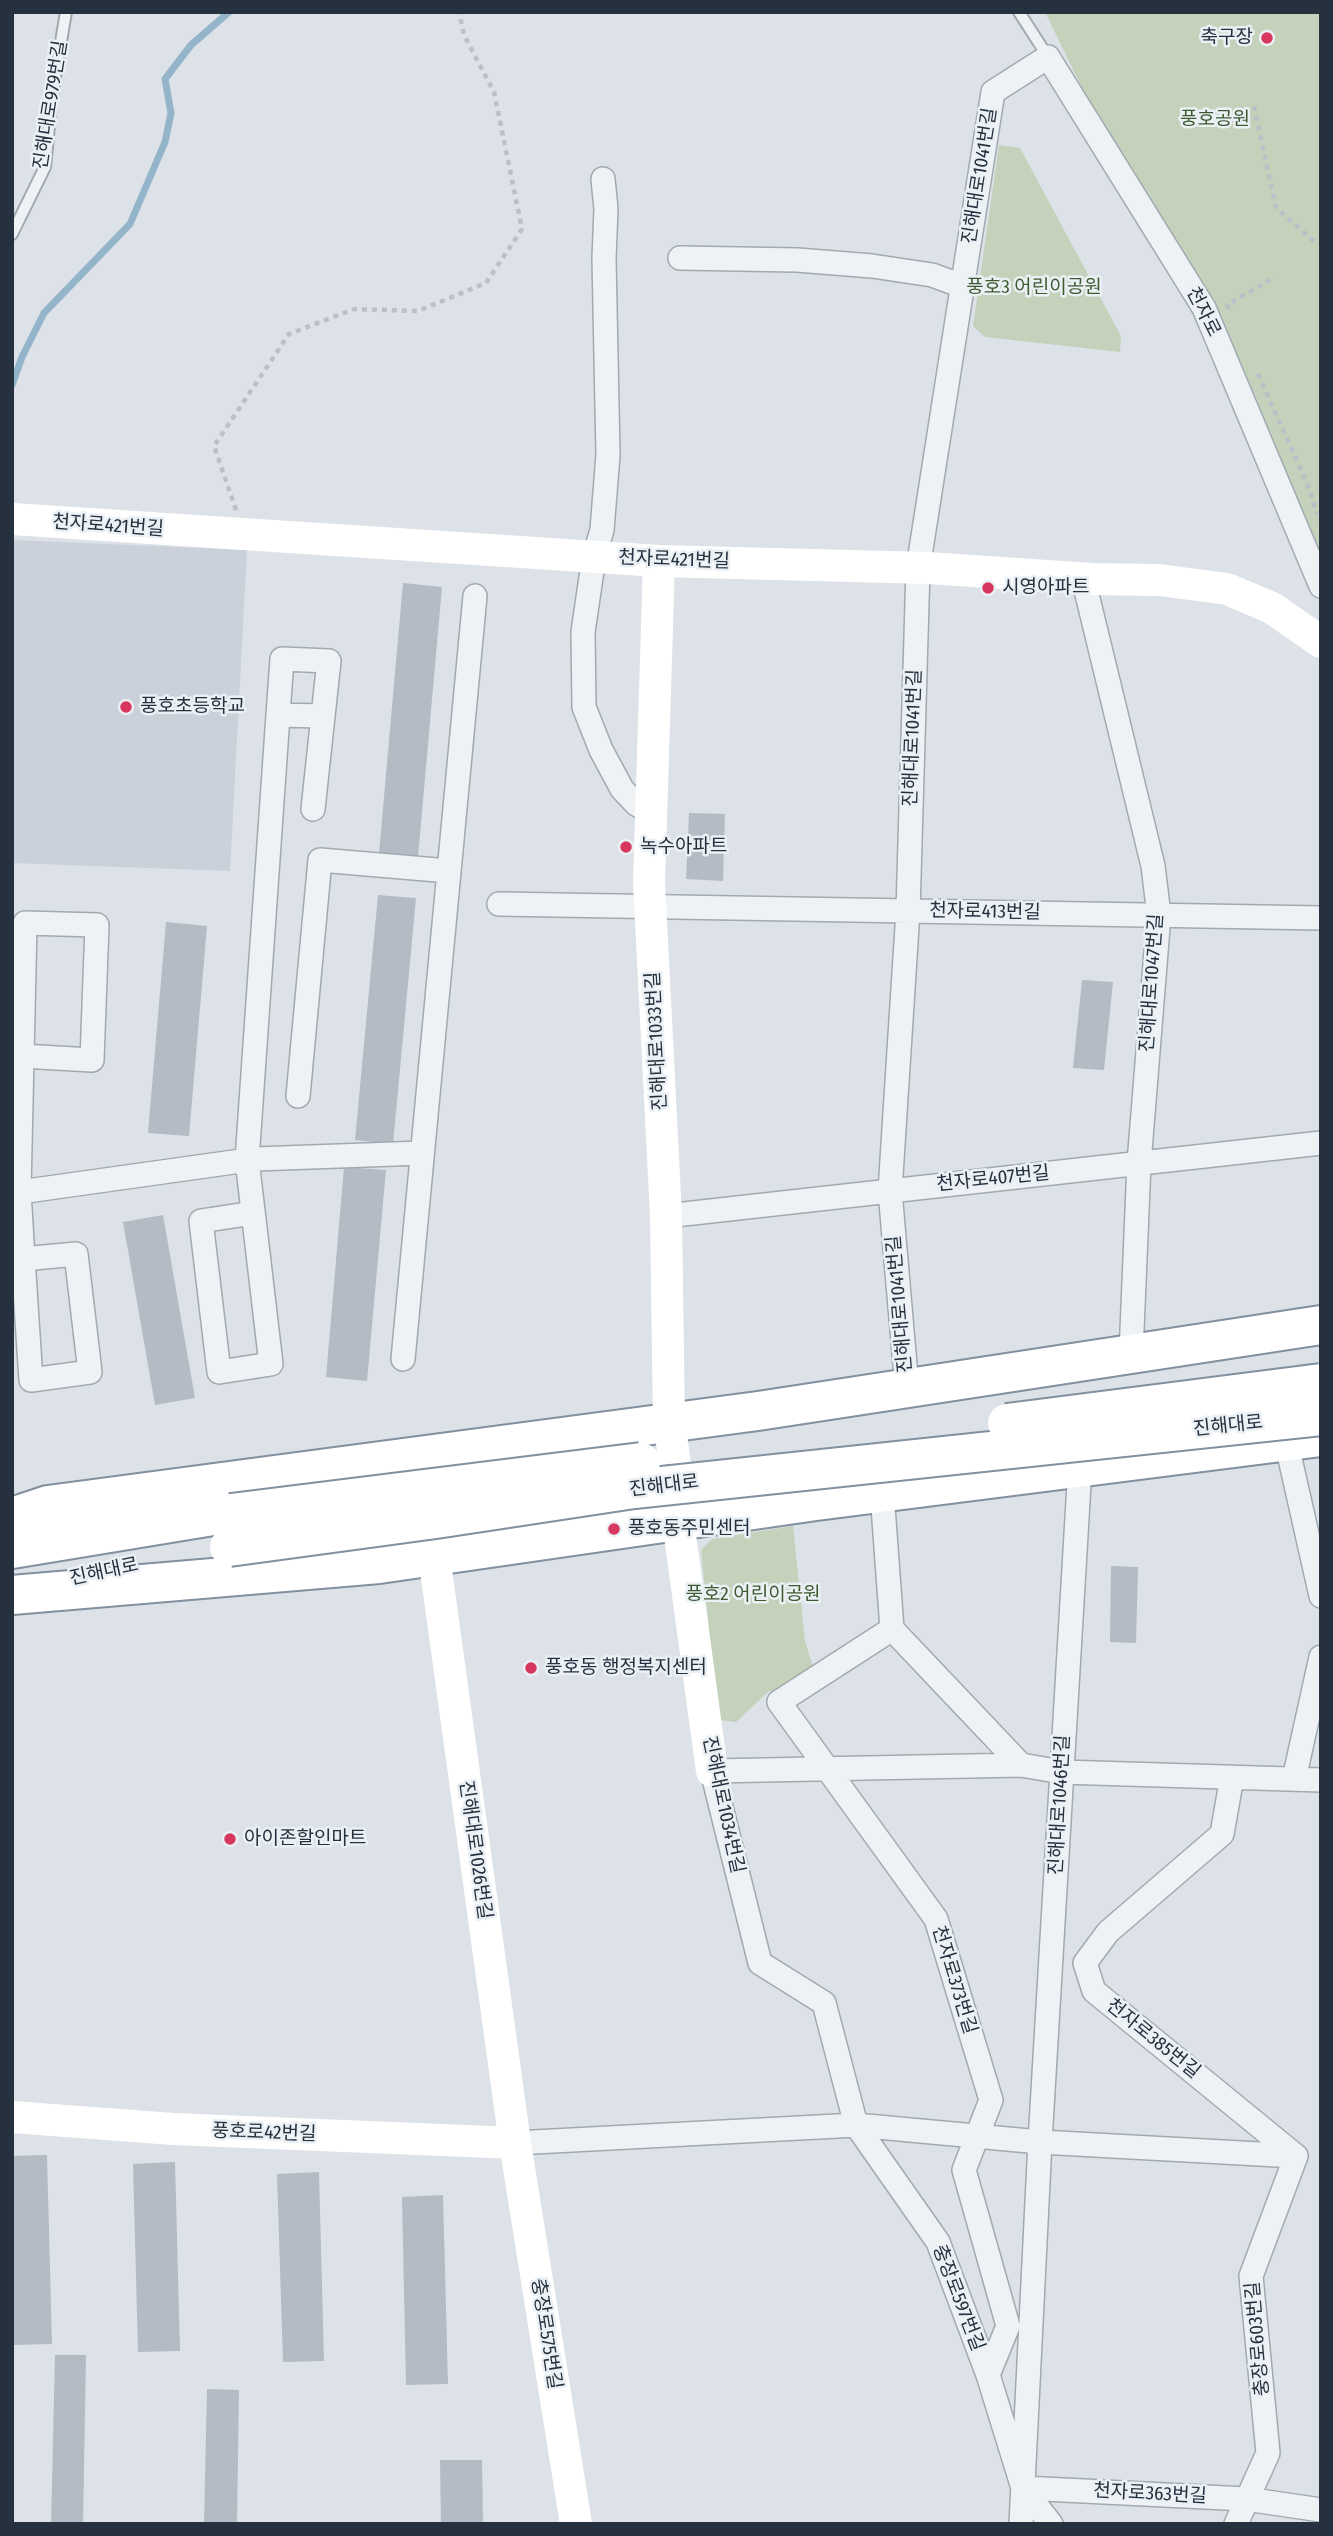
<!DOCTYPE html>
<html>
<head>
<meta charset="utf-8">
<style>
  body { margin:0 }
  #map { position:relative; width:1333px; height:2536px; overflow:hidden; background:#dce2e7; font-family:"Fira Sans Condensed",sans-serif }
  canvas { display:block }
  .frame { position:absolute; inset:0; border:14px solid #25313f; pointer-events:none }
</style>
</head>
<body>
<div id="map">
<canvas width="1333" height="2536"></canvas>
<div class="frame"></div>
</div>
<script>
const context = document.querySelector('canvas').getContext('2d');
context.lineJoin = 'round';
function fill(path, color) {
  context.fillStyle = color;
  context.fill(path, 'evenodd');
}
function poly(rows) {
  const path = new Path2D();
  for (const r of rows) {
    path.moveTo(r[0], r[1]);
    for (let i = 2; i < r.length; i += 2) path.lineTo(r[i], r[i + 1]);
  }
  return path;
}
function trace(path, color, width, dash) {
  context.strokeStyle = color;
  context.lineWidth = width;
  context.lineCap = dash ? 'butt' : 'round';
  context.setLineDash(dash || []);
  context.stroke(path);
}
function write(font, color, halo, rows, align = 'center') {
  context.font = font + ' "Fira Sans Condensed","Noto Sans KR",sans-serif';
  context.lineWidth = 5;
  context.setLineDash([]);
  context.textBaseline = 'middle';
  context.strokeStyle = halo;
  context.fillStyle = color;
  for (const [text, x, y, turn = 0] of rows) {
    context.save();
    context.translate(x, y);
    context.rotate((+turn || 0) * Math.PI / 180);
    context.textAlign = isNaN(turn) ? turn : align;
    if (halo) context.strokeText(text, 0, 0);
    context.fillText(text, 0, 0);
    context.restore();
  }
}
const built = poly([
  [12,540,247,550,230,871,12,863]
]);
const green = poly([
  [1045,12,1321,12,1321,579],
  [999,145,1020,148,1121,336,1120,352,985,337,973,326],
  [793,1526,805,1641,813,1667,777,1695,769,1691,736,1722,718,1720,701,1550,712,1539]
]);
const stream = poly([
  [12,385,22,357,44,313,130,224,165,142,171,113,165,79,191,45,229,12]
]);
const building = poly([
  [403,583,442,587,418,857,379,853],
  [689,813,725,814,723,881,686,879],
  [378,895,416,898,393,1144,355,1140],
  [166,922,207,926,189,1136,148,1133],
  [1082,980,1113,982,1104,1070,1073,1068],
  [344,1167,386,1170,367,1381,326,1377],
  [163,1215,195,1398,155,1405,123,1222],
  [1111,1566,1138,1567,1136,1643,1110,1642],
  [47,2155,52,2344,12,2345,12,2156],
  [175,2162,180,2351,138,2352,133,2164],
  [319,2172,324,2361,283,2362,277,2174],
  [443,2195,448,2384,406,2385,402,2197],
  [55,2355,86,2355,83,2524,51,2524],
  [207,2389,239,2390,237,2524,204,2524],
  [440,2460,482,2460,483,2524,441,2524]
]);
const path = poly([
  [1254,106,1276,208,1317,244],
  [1229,309,1227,305,1275,277],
  [1258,374,1309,488,1317,514],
  [236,510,214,446,289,334,354,309,418,311,486,283,522,229,494,92,464,35,459,12]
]);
const lane = poly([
  [1019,12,1048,57],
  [12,234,45,167,52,95,66,12]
]);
const street = poly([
  [603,179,606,209,604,258,608,455,602,530,594,557,583,632,584,707,601,750,622,789,636,804,651,812],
  [680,258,797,260,872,266,932,275,962,286],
  [1083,578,1153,866,1159,915,1139,1163,1131,1354],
  [313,809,323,716],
  [499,904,1321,918],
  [22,1056,92,1060,97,925,25,923,19,1191,23,1259,31,1380,90,1372,76,1254,23,1259],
  [298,1096,320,860,449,871],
  [12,1190,27,1191,255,1159,422,1153],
  [253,1213,201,1221,219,1372,271,1364,247,1160,278,715,282,659,329,661,323,716,278,715],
  [666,1216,1321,1143],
  [403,1359,475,596],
  [907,1388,890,1191,908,911,918,568,993,92,1048,57,1204,308,1321,586],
  [1286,1441,1321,1596],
  [882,1493,892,1629,779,1702,936,1919,991,2100,964,2170,1008,2326,988,2375],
  [892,1629,1021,1765],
  [1232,1777,1222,1834,1108,1932,1085,1963,1094,1991,1296,2156],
  [1294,1779,1321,1657],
  [515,2143,856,2125,1040,2142,1296,2156],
  [1023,2488,1246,2499,1321,2510],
  [1021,2524,1040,2142,1080,1467],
  [1051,2524,1023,2488,988,2375,938,2242,856,2125,824,2003,760,1963,712,1771,1021,1765,1062,1772,1321,1780],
  [1236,2524,1268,2453,1251,2276,1296,2156]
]);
const secondary = poly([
  [12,519,659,561,928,568,1092,579,1159,580,1227,589,1272,608,1321,642],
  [659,561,649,882,666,1216,669,1422,676,1471,678,1521,712,1771],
  [434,1556,515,2143,576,2524],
  [12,2117,173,2129,515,2143]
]);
const highway = poly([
  [12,1517,48,1505,758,1411,1321,1325],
  [12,1549,231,1513],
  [12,1595,379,1564,816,1501,1321,1437]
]);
const highwayBridge = poly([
  [1007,1423,1321,1383],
  [231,1513,641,1462],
  [229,1547,436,1519,634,1489,1321,1416]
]);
const markers = [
  [1267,38,7,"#d7375e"],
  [988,588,7,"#d7375e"],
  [126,707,7,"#d7375e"],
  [626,847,7,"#d7375e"],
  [614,1529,7,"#d7375e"],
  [531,1668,7,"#d7375e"],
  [230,1839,7,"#d7375e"]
];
const poiNames = [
  ["축구장",1253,38,"right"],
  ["시영아파트",1002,588],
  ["풍호초등학교",140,707],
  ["녹수아파트",640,847],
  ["풍호동주민센터",628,1529],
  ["풍호동 행정복지센터",545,1668],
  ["아이존할인마트",244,1839]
];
const streetNames = [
  ["진해대로979번길",51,105,-81],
  ["진해대로1041번길",980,176,-81],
  ["천자로",1203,312,63],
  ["천자로421번길",108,526,4],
  ["천자로421번길",674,560,2],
  ["진해대로1041번길",913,738,-88],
  ["천자로413번길",985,912,1],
  ["진해대로1047번길",1152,983,-86],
  ["진해대로1033번길",657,1041,-93],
  ["천자로407번길",993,1179,-6],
  ["진해대로1041번길",900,1304,-95],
  ["진해대로",1228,1426,-6],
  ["진해대로",664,1486,-7],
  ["진해대로",104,1572,-12],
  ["진해대로1034번길",723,1805,78],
  ["진해대로1046번길",1060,1805,-87],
  ["진해대로1026번길",475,1850,82],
  ["천자로373번길",954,1980,73],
  ["천자로385번길",1153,2039,39],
  ["풍호로42번길",264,2133,2],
  ["충장로597번길",958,2298,69],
  ["충장로575번길",546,2334,81],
  ["충장로603번길",1258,2339,-95],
  ["천자로363번길",1150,2494,3]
];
const parkNames = [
  ["풍호공원",1215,120],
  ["풍호3 어린이공원",1034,288],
  ["풍호2 어린이공원",753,1595]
];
fill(built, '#cad1da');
fill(green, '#c4d2bc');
trace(stream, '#94b4ca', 7);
fill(building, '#b3bbc4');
trace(lane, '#a1a9b1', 14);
trace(street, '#a1a9b1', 26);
trace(highway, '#82909f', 42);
trace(path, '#bac0c6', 4.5, [5, 5]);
trace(lane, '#eff2f5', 10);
trace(street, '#eff2f5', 23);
trace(secondary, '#fff', 32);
trace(highway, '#fff', 38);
trace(highwayBridge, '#82909f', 42, []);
trace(highwayBridge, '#fff', 38);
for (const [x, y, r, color] of markers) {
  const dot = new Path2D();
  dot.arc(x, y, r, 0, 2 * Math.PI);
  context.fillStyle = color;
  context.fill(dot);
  trace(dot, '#ebf0f5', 2.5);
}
write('19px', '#25313f', '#ebf0f5', poiNames, 'left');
write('19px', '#25313f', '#ebf0f5', streetNames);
write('19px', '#3d5b31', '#ebf0f5', parkNames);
</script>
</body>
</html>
